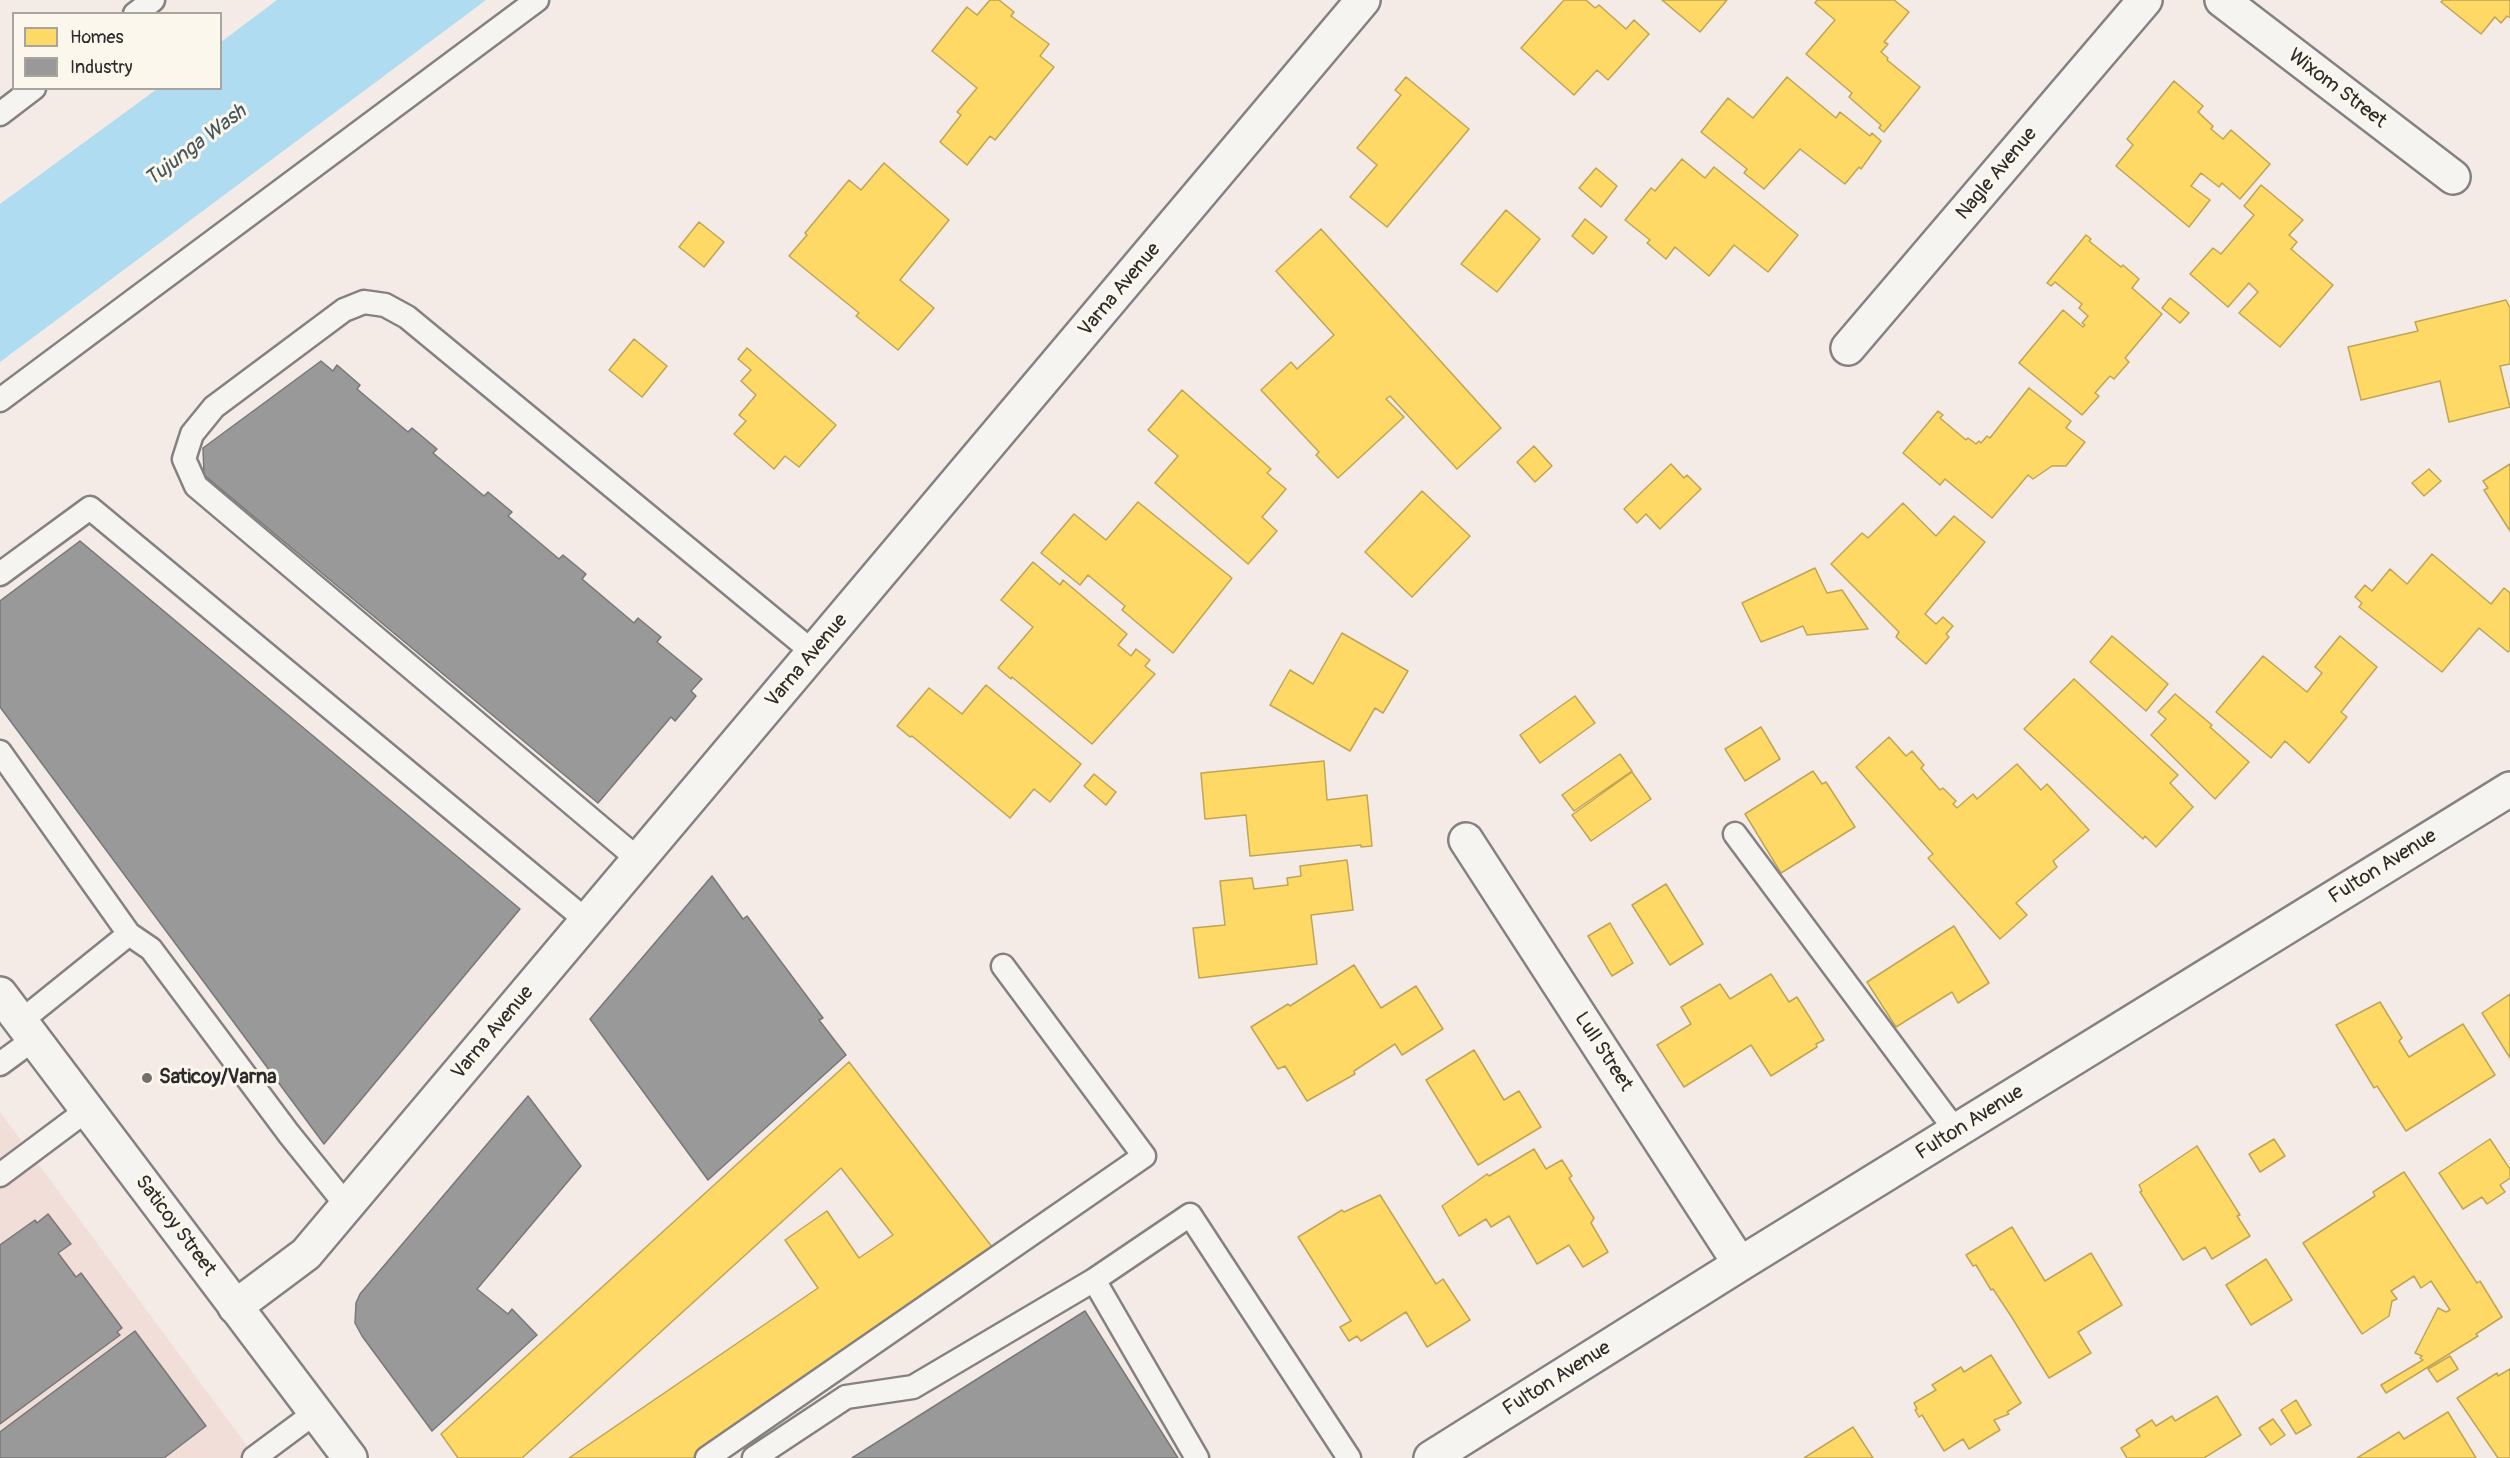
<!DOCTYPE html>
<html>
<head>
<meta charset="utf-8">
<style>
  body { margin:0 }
  #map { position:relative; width:2510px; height:1458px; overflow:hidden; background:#f4ebe7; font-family:Pangolin,sans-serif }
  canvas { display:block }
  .legend { position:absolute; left:12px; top:12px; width:210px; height:78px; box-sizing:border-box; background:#fbf7ec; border:2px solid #a8a59f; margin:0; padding:8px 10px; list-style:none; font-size:18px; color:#2b2b2b }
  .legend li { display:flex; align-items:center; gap:12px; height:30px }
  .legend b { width:30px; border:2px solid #a8a59f }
</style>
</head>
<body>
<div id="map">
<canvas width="2510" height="1458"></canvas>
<ul class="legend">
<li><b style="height:16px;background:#ffd966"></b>Homes</li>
<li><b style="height:16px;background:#999"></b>Industry</li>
</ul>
</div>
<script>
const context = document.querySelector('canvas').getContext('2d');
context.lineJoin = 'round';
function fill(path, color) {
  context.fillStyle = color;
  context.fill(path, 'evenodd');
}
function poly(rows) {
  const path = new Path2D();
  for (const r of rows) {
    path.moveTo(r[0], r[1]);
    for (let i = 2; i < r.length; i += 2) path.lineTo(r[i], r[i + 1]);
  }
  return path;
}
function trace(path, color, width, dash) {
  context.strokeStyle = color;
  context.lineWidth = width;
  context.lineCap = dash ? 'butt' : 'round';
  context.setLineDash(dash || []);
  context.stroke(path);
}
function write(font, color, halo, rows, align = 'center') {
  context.font = font + ' Pangolin,sans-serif';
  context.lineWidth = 6;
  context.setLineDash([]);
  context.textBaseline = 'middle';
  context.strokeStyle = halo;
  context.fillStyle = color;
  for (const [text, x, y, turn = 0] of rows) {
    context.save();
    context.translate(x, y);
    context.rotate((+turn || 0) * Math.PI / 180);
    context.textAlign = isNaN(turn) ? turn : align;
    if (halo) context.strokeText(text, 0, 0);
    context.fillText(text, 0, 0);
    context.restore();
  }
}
const built = poly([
  [0,1112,256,1458,0,1458]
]);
const water = poly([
  [277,0,486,0,0,362,0,204,157,89,220,88,221,42]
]);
const homes = poly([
  [990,0,999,0,1014,12,1011,16,1049,44,1040,56,1054,67,995,140,990,136,967,165,940,142,961,115,957,112,977,88,932,51,967,7,977,15,990,0],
  [1564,0,1586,0,1595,8,1599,5,1626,29,1634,20,1649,34,1608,80,1597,70,1574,95,1521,48,1564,0],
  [1662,0,1727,0,1700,32,1662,0],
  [1817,0,1894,0,1909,12,1884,42,1888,44,1881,52,1888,58,1887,60,1920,87,1884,132,1879,128,1881,125,1849,97,1852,93,1806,54,1835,20,1815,3,1817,0],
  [2443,0,2510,0,2510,18,2507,16,2501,23,2495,17,2481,34,2441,2,2443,0],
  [1406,77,1469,129,1387,227,1350,197,1377,165,1357,148,1401,95,1395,90,1406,77],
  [1787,77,1836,118,1840,112,1870,136,1872,133,1881,141,1861,169,1859,167,1845,184,1800,149,1764,189,1744,173,1747,169,1701,132,1728,98,1753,118,1787,77],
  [2174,81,2203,106,2198,112,2213,126,2211,129,2223,139,2231,130,2270,164,2240,199,2222,183,2219,187,2201,173,2191,186,2210,200,2189,227,2116,166,2133,145,2127,139,2174,81],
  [1682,159,1705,178,1714,167,1798,235,1768,272,1734,245,1709,276,1675,247,1666,259,1647,243,1650,240,1625,220,1651,188,1655,191,1682,159],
  [884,163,949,220,900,280,934,308,898,350,856,316,859,313,789,256,807,235,805,233,849,180,861,190,884,163],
  [1596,168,1617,186,1601,207,1579,188,1596,168],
  [2261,185,2303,220,2289,235,2297,242,2291,249,2333,285,2280,347,2239,313,2258,292,2249,283,2228,307,2190,274,2213,248,2221,254,2254,215,2244,206,2261,185],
  [1506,210,1540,239,1497,292,1461,264,1506,210],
  [1585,219,1607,237,1593,254,1572,236,1585,219],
  [699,222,724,242,704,267,679,247,699,222],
  [1321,229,1501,428,1457,469,1390,396,1386,399,1404,417,1338,478,1316,455,1319,452,1261,390,1291,362,1297,369,1334,335,1276,271,1321,229],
  [2086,235,2091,239,2089,241,2121,267,2123,265,2139,279,2132,288,2162,314,2125,358,2129,362,2114,379,2110,376,2095,393,2099,396,2082,415,2019,363,2063,310,2083,327,2085,325,2082,323,2088,316,2079,308,2082,304,2055,282,2051,286,2047,283,2086,235],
  [2170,298,2189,313,2180,323,2162,308,2170,298],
  [2506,300,2510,308,2510,364,2500,366,2510,407,2449,422,2440,381,2361,400,2348,347,2418,331,2415,322,2506,300],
  [634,339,667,366,642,397,609,370,634,339],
  [747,348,836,425,799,467,785,456,774,469,734,434,746,421,739,415,756,395,741,381,751,370,738,359,747,348],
  [2029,388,2071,421,2066,428,2085,442,2066,466,2052,466,2033,479,2028,475,1992,518,1945,479,1940,485,1903,453,1938,411,1943,415,1940,418,1966,440,1968,438,1976,444,1979,441,1981,443,1987,436,1990,438,2029,388],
  [1182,390,1271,469,1267,473,1286,489,1262,517,1277,531,1248,564,1155,483,1178,456,1148,430,1182,390],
  [1534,446,1552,466,1535,482,1517,462,1534,446],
  [1671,464,1684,478,1687,475,1701,489,1660,529,1646,514,1637,523,1624,509,1671,464],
  [2510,464,2510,531,2484,490,2488,488,2483,481,2510,464],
  [2429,469,2441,481,2424,496,2412,483,2429,469],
  [1422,491,1470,536,1412,597,1365,552,1422,491],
  [1138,502,1232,578,1173,653,1122,610,1125,606,1088,575,1080,585,1041,553,1074,514,1106,540,1138,502],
  [1903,503,1936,536,1954,516,1985,542,1925,614,1936,624,1943,617,1953,626,1946,634,1949,637,1926,664,1896,637,1899,632,1831,564,1862,533,1868,538,1903,503],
  [2432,554,2491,604,2504,588,2510,593,2510,650,2508,652,2479,628,2442,672,2359,607,2362,603,2355,597,2365,585,2372,591,2390,569,2407,584,2432,554],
  [1033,562,1060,585,1063,580,1127,634,1118,645,1131,656,1136,649,1150,660,1145,666,1155,674,1092,744,1012,677,1011,679,998,668,1033,627,1001,600,1033,562],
  [1815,568,1827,593,1842,590,1868,629,1807,635,1803,626,1761,642,1742,603,1815,568],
  [1342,633,1408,671,1383,713,1375,708,1350,751,1270,705,1290,670,1313,684,1342,633],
  [2112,636,2168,684,2146,711,2090,662,2112,636],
  [2340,636,2377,667,2341,712,2347,717,2309,763,2285,741,2271,758,2216,712,2263,656,2307,692,2322,673,2315,667,2340,636],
  [2074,679,2178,775,2170,783,2193,807,2156,847,2145,836,2143,839,2024,729,2074,679],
  [986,685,1081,764,1050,802,1034,789,1010,818,912,736,910,737,897,726,929,688,962,714,986,685],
  [2175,694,2212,725,2210,727,2249,762,2215,799,2151,735,2166,719,2158,712,2175,694],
  [1575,696,1595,723,1540,763,1520,735,1575,696],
  [1761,727,1780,759,1745,781,1725,749,1761,727],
  [1889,737,1906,756,1912,751,1924,765,1921,768,1940,790,1943,788,1956,801,1953,804,1957,808,1973,794,1977,799,2017,764,2041,790,2047,784,2089,830,2053,861,2057,867,2016,903,2027,915,2000,939,1928,858,1933,854,1856,767,1889,737],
  [1620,754,1632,771,1574,811,1562,795,1620,754],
  [1324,761,1327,800,1367,795,1372,846,1361,847,1361,845,1250,856,1246,815,1205,819,1201,773,1324,761],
  [1813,771,1822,784,1826,782,1855,827,1781,873,1745,814,1813,771],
  [1632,772,1651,799,1591,841,1572,815,1632,772],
  [1094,774,1116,792,1106,805,1084,786,1094,774],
  [1347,860,1353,910,1311,915,1317,964,1199,978,1193,928,1225,925,1220,881,1252,878,1254,889,1288,885,1287,878,1301,876,1300,866,1347,860],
  [1666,884,1703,944,1670,965,1632,905,1666,884],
  [1610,923,1633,963,1612,976,1588,936,1610,923],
  [1954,926,1989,983,1958,1003,1952,992,1896,1027,1867,982,1954,926],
  [1354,965,1381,1008,1416,986,1443,1029,1402,1055,1395,1044,1354,1071,1355,1074,1307,1101,1285,1066,1278,1069,1251,1027,1288,1004,1290,1006,1354,965],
  [1771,974,1789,1002,1797,997,1824,1040,1816,1044,1817,1047,1771,1076,1751,1045,1684,1087,1657,1045,1691,1024,1681,1007,1720,984,1730,999,1771,974],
  [2510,994,2510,1058,2482,1013,2510,994],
  [2380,1002,2402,1038,2399,1041,2409,1057,2463,1024,2495,1075,2406,1131,2377,1086,2374,1088,2336,1025,2380,1002],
  [1474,1050,1504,1100,1519,1091,1541,1127,1478,1165,1426,1080,1474,1050],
  [849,1062,996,1252,696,1458,569,1458,818,1288,785,1240,827,1211,859,1258,893,1235,841,1168,522,1458,458,1458,441,1434,849,1062],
  [2274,1139,2285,1156,2260,1172,2249,1154,2274,1139],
  [2490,1139,2510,1169,2510,1178,2500,1185,2505,1192,2487,1204,2482,1197,2463,1209,2439,1173,2490,1139],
  [2197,1146,2240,1215,2237,1216,2250,1236,2212,1259,2205,1247,2183,1260,2140,1192,2142,1191,2139,1185,2197,1146],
  [1534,1149,1546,1169,1562,1160,1572,1176,1569,1178,1594,1218,1591,1223,1608,1252,1583,1267,1569,1245,1537,1264,1509,1216,1491,1227,1486,1219,1459,1236,1442,1206,1487,1174,1489,1176,1534,1149],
  [2404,1172,2477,1283,2480,1281,2502,1317,2476,1334,2478,1336,2386,1393,2381,1385,2423,1360,2420,1358,2422,1356,2415,1353,2438,1308,2446,1312,2450,1310,2431,1281,2421,1288,2414,1276,2391,1291,2397,1299,2392,1301,2389,1316,2362,1334,2303,1243,2375,1196,2373,1192,2404,1172],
  [1380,1195,1436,1284,1443,1279,1470,1320,1427,1347,1406,1312,1361,1341,1357,1336,1349,1341,1340,1327,1351,1321,1298,1237,1342,1210,1344,1212,1380,1195],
  [2012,1227,2045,1281,2091,1253,2122,1305,2078,1332,2091,1353,2049,1378,2011,1316,1993,1289,1991,1290,1976,1265,1973,1266,1966,1255,2012,1227],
  [2266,1259,2292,1300,2251,1325,2226,1285,2266,1259],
  [1991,1355,2021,1403,2007,1412,2009,1414,1994,1420,2000,1430,1969,1449,1963,1439,1944,1451,1922,1415,1919,1417,1915,1410,1917,1409,1914,1403,1936,1390,1932,1385,1961,1367,1964,1372,1991,1355],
  [2450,1356,2458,1369,2437,1382,2428,1369,2450,1356],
  [2510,1369,2510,1458,2498,1458,2457,1398,2497,1373,2498,1376,2510,1369],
  [2217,1396,2241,1435,2204,1458,2127,1458,2121,1448,2140,1436,2136,1430,2152,1420,2156,1426,2172,1416,2175,1421,2217,1396],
  [2296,1400,2311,1425,2296,1434,2281,1410,2296,1400],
  [2448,1412,2476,1458,2357,1458,2399,1432,2404,1439,2448,1412],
  [2273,1419,2285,1435,2271,1445,2259,1428,2273,1419],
  [1853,1427,1873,1458,1804,1458,1853,1427]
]);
const industry = poly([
  [321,361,333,371,337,365,360,385,357,389,408,432,412,428,437,449,433,453,484,496,488,492,512,512,508,516,559,559,563,555,586,574,582,579,634,623,638,618,661,637,657,642,702,679,691,691,696,696,675,721,671,717,598,803,204,475,203,448,321,361],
  [80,541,520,909,324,1144,0,707,0,601,80,541],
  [712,876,743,919,747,916,823,1018,819,1020,846,1055,708,1180,590,1019,712,876],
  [528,1096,581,1166,477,1289,508,1314,512,1309,537,1335,432,1431,362,1336,355,1323,356,1303,360,1294,528,1096],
  [48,1214,71,1244,58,1253,76,1277,81,1273,122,1328,117,1332,120,1335,0,1424,0,1245,35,1220,37,1223,48,1214],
  [1085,1311,1178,1458,852,1458,1085,1311],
  [135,1331,206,1426,164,1458,0,1458,0,1432,135,1331]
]);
const lane = poly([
  [135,14,153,0],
  [0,114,34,88],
  [0,400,537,0],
  [0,574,90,508,587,921],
  [0,752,129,934,151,949,289,1134,347,1206],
  [1735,834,1956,1131],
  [639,860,196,486,184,459,192,434,214,407,344,310,364,302,385,305,407,317,814,653],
  [21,1021,129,934],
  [0,1064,34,1039],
  [0,1175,87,1110],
  [1094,1280,1197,1458],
  [254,1458,316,1412],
  [707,1458,1144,1156,1003,966],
  [754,1458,846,1397,913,1387,1094,1280,1190,1215,1349,1458]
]);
const street = poly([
  [2222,0,2453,177],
  [1848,348,2145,0],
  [1466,840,1740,1264],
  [235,1307,306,1254,1363,0],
  [1431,1458,1740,1264,2510,789]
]);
const secondary = poly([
  [0,994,350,1458]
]);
const markers = [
  [147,1078,6,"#716e6d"]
];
const streetNames = [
  ["Wixom Street",2337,89,37],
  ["Nagle Avenue",1997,174,-50],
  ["Varna Avenue",1120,290,-50],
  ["Varna Avenue",807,661,-50],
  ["Fulton Avenue",2383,867,-32],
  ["Varna Avenue",493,1033,-50],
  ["Lull Street",1603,1052,57],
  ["Fulton Avenue",1970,1123,-32],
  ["Saticoy Street",175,1226,53],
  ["Fulton Avenue",1557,1379,-32]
];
const poiNames = [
  ["Saticoy/Varna",159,1078]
];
const waterNames = [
  ["Tujunga Wash",196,146,-37]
];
fill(built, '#f2ded9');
fill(water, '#afdcf0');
fill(homes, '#ffd966');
trace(homes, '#bfa554', 1.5);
fill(industry, '#999');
trace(industry, '#787878', 1.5);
trace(lane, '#858180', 27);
trace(street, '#858180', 38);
trace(secondary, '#858180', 38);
trace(lane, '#f6f4f0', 22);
trace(street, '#f6f4f0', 33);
trace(secondary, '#f6f4f0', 33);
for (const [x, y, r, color] of markers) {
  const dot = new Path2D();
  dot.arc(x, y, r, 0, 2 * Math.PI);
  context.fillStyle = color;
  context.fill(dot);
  trace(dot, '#fbf7ec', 2);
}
write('20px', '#2b2b2b', '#fbf7ec', streetNames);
write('bold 20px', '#2b2b2b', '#fbf7ec', poiNames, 'left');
write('italic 21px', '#45565d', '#fbf7ec', waterNames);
</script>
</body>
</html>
